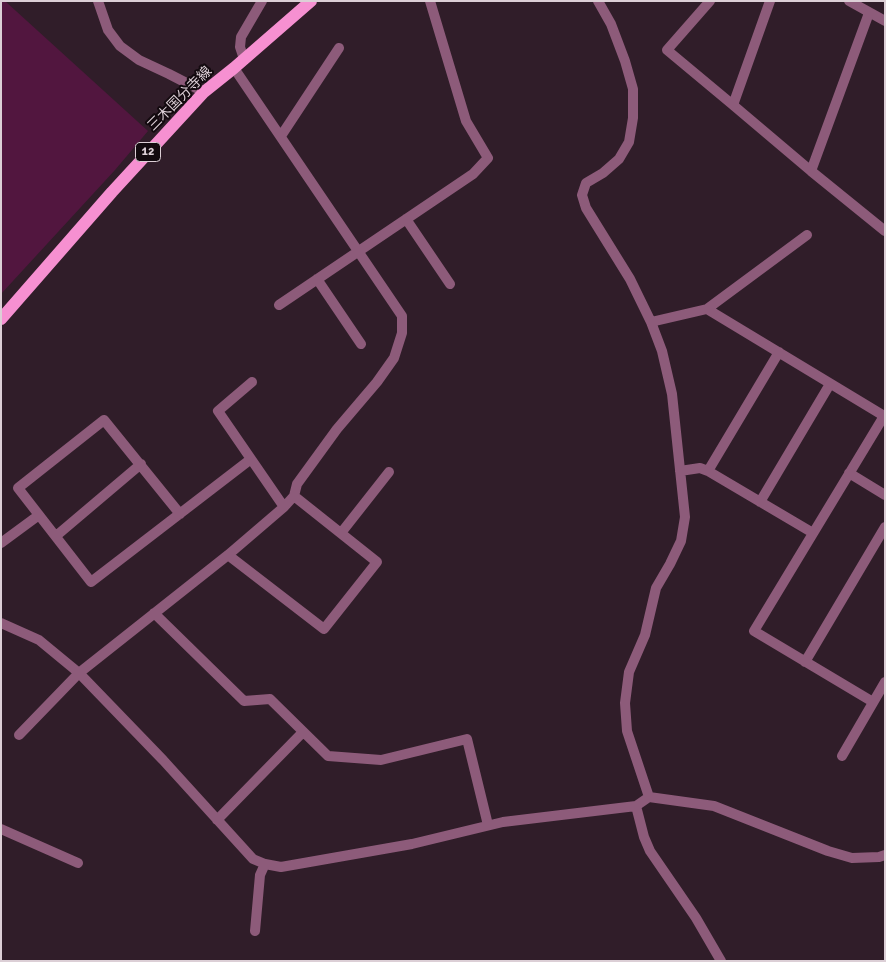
<!DOCTYPE html>
<html>
<head>
<meta charset="utf-8">
<style>
  body { margin:0 }
  #map { position:relative; width:886px; height:962px; overflow:hidden; background:#301d29; font-family:Signika,sans-serif }
  canvas { display:block }
  .frame { position:absolute; inset:0; border:2px solid #dccfd6; pointer-events:none }
</style>
</head>
<body>
<div id="map">
<canvas width="886" height="962"></canvas>
<div class="frame"></div>
</div>
<script>
const context = document.querySelector('canvas').getContext('2d');
context.lineJoin = 'round';
function fill(path, color) {
  context.fillStyle = color;
  context.fill(path, 'evenodd');
}
function poly(rows) {
  const path = new Path2D();
  for (const r of rows) {
    path.moveTo(r[0], r[1]);
    for (let i = 2; i < r.length; i += 2) path.lineTo(r[i], r[i + 1]);
  }
  return path;
}
function trace(path, color, width, dash) {
  context.strokeStyle = color;
  context.lineWidth = width;
  context.lineCap = dash ? 'butt' : 'round';
  context.setLineDash(dash || []);
  context.stroke(path);
}
function write(font, color, halo, rows, align = 'center') {
  context.font = font + ' Signika,"Noto Sans JP",sans-serif';
  context.lineWidth = 4;
  context.setLineDash([]);
  context.textBaseline = 'middle';
  context.strokeStyle = halo;
  context.fillStyle = color;
  for (const [text, x, y, turn = 0] of rows) {
    context.save();
    context.translate(x, y);
    context.rotate((+turn || 0) * Math.PI / 180);
    context.textAlign = isNaN(turn) ? turn : align;
    if (halo) context.strokeText(text, 0, 0);
    context.fillText(text, 0, 0);
    context.restore();
  }
}
const green = poly([
  [1,1,5,1,148,131,115,170,1,294]
]);
const minor = poly([
  [98,1,108,30,120,46,139,60,169,74,204,92],
  [598,1,611,24,625,61,633,89,633,118,629,142,619,159,603,173,586,183,582,195,586,208,630,279,651,322,662,351,672,394,685,517,681,541,670,564,656,588,645,635,629,672,625,703,627,731,649,797],
  [710,1,667,50,733,105,770,1],
  [849,1,885,21],
  [244,59,240,47,241,37,262,1],
  [234,68,402,316,402,333,394,358,377,382,337,429,297,484,294,496],
  [733,105,811,171,869,13],
  [281,136,339,48],
  [811,171,885,231],
  [406,219,450,284],
  [317,279,361,344],
  [279,305,473,174,488,158,466,121,430,1],
  [707,309,807,235],
  [651,322,707,309,884,416,754,631,873,702],
  [779,352,708,471,813,533],
  [252,382,218,411,284,507],
  [680,471,700,468,708,471],
  [849,473,885,495],
  [760,502,830,384],
  [180,514,104,420,18,488,91,582,251,459],
  [341,533,389,472],
  [56,536,141,464],
  [1,543,39,515],
  [154,613,244,701,270,699,328,756,381,760,467,739,488,825],
  [1,623,39,640,79,673,163,760,253,859,265,864,281,867,412,844,503,822,636,806,649,797,714,806,828,851,852,858,879,857,885,855],
  [805,662,885,527],
  [19,735,79,673,228,555,284,507,294,496,377,562,324,629,228,555],
  [842,756,885,682],
  [636,806,644,837,650,851,696,918,721,961],
  [217,820,303,732],
  [1,829,78,863],
  [255,931,260,875,265,864]
]);
const primary = poly([
  [1,319,112,192,204,92,234,68,311,1]
]);
const shields = [
  [148,152,25]
];
const shieldNames = [
  ["12",148,152]
];
const streetNames = [
  ["三木国分寺線",180,99,-45]
];
fill(green, '#52163f');
trace(minor, '#8d5b7a', 10);
trace(primary, '#f690d1', 12);
for (const [x, y, w] of shields) {
  const box = new Path2D();
  box.roundRect(x - w / 2, y - 9.5, w, 19, 4);
  context.fillStyle = '#130a0f';
  context.fill(box);
  trace(box, '#dccfd6', 1);
}
write('bold 12px', '#dccfd6', null, shieldNames);
write('14px', '#dccfd6', '#130a0f', streetNames);
</script>
</body>
</html>
